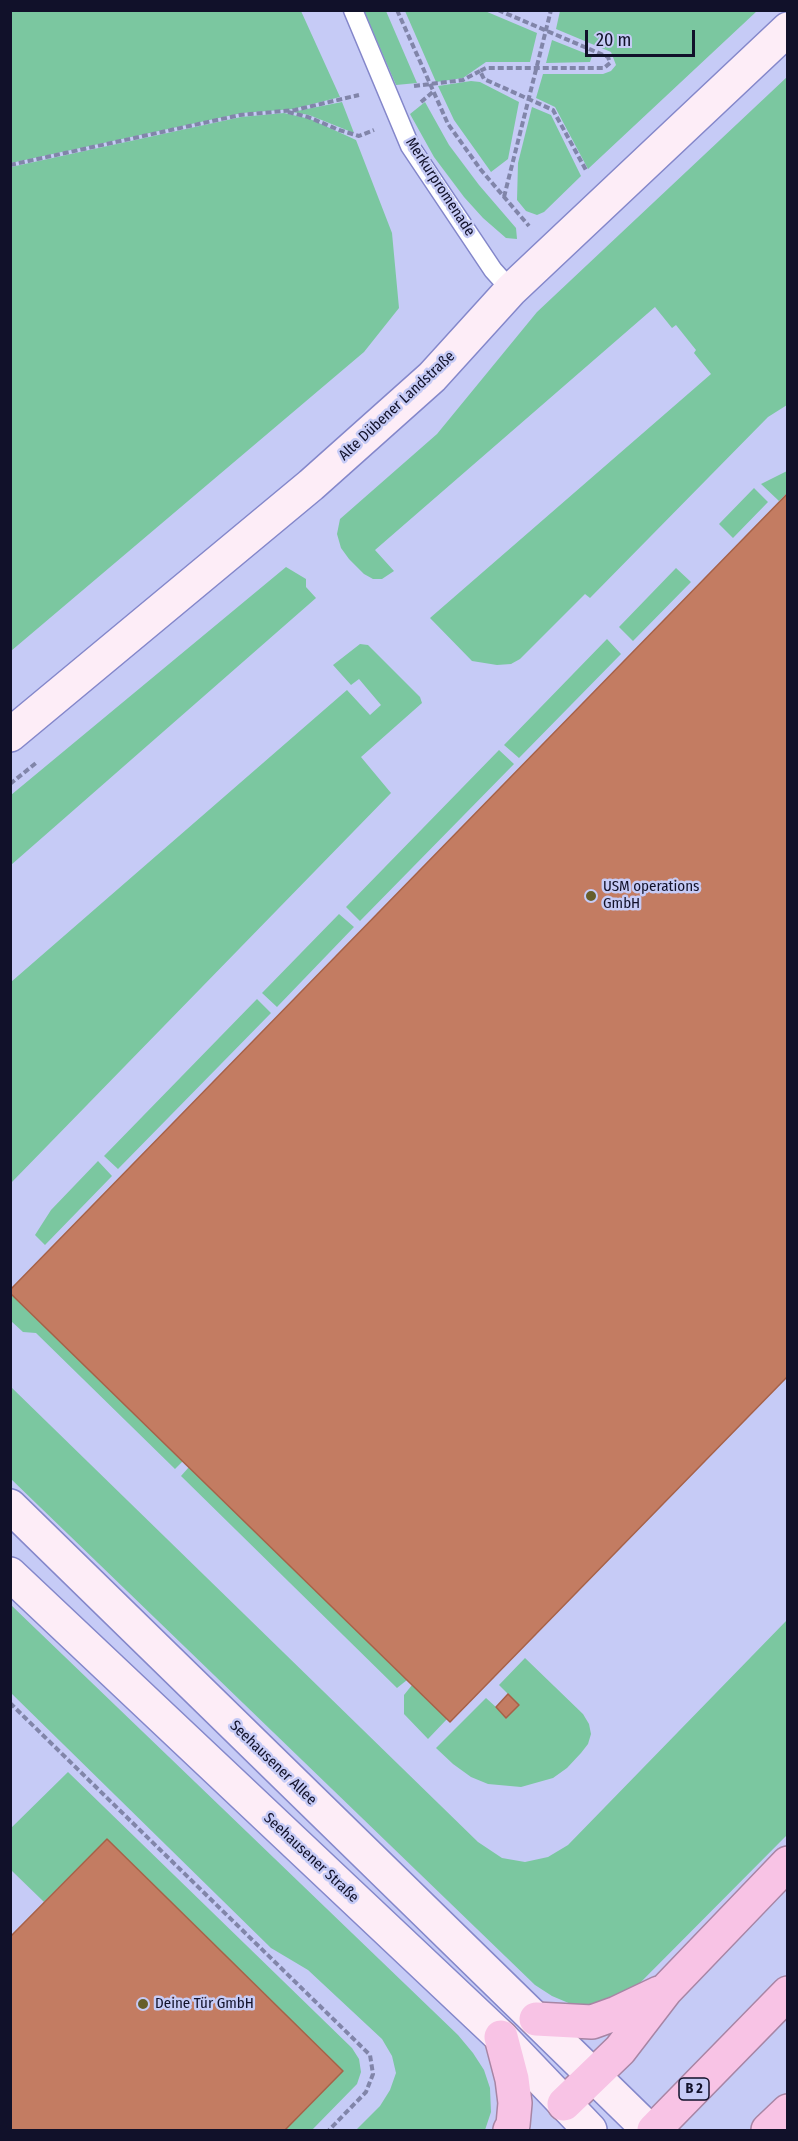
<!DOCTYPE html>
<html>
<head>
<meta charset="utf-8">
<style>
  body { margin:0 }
  #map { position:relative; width:798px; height:2141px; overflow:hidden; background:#c6cbf6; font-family:"Fira Sans Condensed",sans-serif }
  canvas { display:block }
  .frame { position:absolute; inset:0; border:12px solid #11112a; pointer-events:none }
  .scale { position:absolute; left:585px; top:30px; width:110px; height:27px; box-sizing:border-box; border:3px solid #11112a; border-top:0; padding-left:8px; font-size:18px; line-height:21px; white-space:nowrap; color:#11112a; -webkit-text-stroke:4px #c6cbf6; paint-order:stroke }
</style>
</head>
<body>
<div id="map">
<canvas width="798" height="2141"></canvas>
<div class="frame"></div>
<div class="scale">20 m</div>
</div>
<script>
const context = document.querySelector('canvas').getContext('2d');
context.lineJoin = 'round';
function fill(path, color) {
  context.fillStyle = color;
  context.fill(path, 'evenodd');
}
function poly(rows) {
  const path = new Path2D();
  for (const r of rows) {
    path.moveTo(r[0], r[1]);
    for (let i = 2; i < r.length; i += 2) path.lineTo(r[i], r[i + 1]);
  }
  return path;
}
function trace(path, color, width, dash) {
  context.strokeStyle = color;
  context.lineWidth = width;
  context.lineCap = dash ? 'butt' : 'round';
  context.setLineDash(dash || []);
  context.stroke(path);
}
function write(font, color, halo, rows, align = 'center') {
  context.font = font + ' "Fira Sans Condensed",sans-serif';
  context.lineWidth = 5;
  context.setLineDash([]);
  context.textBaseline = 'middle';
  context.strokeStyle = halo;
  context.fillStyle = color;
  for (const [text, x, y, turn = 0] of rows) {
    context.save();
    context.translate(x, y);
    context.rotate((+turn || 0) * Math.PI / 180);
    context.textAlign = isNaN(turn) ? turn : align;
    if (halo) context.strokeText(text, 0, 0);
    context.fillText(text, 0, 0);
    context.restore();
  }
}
const green = poly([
  [11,10,301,11,340,97,293,109,242,113,11,163],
  [364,11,386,11,417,83,396,85],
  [405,11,485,11,537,33,530,62,486,62,463,78,436,82],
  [560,11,560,10,757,11,588,169,555,107,536,98,543,74,603,74,611,71,616,65,611,52,556,29],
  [552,40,592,56,590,62,546,63],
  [787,77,787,405,768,417,590,598,585,594,520,659,511,664,497,665,472,661,430,618,711,374,694,353,696,350,676,325,672,328,655,307,375,550,394,571,382,579,373,579,364,574,349,559,341,548,337,534,340,519,437,434,537,312],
  [471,81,480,82,519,102,508,159,491,172,454,120,438,86],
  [342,102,354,133,309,115,292,112],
  [425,102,449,145,479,185,516,228,517,239,506,238,483,218,464,197,434,157,410,114],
  [532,107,551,115,581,176,544,212,537,215,526,211,517,200,518,163],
  [284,113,310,119,356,140,392,233,399,308,364,352,11,651,11,167,241,117],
  [787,471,787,493,779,501,761,484],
  [754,488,768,502,733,538,719,524],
  [286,567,306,579,306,587,316,598,11,865,11,795],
  [676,568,691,582,633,641,619,627],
  [607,639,621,654,519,758,504,745],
  [360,644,368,645,420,697,422,703,361,757,391,793,11,1183,11,982,347,690,370,715,381,705,359,679,351,685,333,665],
  [499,750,514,764,360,921,346,907],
  [339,914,354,927,277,1007,262,993],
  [257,999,271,1013,118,1169,104,1156],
  [98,1161,112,1176,45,1245,35,1235,51,1210],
  [10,1293,183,1461,175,1469,36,1333,23,1332,11,1321],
  [10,1386,478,1842,502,1858,525,1862,548,1857,568,1845,787,1620,787,1835,625,1998,616,2004,578,2007,552,1996,535,1985,11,1479],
  [189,1467,407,1680,397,1688,181,1476],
  [11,1605,458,2035,473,2053,484,2070,490,2088,491,2112,485,2130,356,2130,380,2106,390,2090,396,2073,392,2056,382,2039,308,1970,271,1948,11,1693],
  [525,1658,583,1714,589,1724,591,1734,588,1744,581,1753,567,1768,553,1778,521,1787,488,1784,471,1777,453,1764,436,1748,486,1698,507,1717,519,1705,499,1685],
  [412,1685,447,1719,428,1739,404,1714,404,1695],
  [68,1772,352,2048,359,2059,361,2072,357,2084,312,2130,285,2130,343,2071,107,1839,44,1902,11,1870,10,1829]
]);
const building = poly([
  [788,493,788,1376,450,1722,10,1293,10,1290,788,493],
  [508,1694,519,1705,506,1718,496,1707,508,1694],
  [107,1839,343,2071,285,2130,10,2130,10,1937,107,1839]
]);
const path = poly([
  [397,10,448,124,481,170,529,226],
  [498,10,608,57,610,63,604,68,486,68,480,71,484,79,553,110,587,172],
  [414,86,463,80,480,71],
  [421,102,434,91],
  [288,112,308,117,339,130,359,136,374,130],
  [10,165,240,115,295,110,359,95],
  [504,197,551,10],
  [10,784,36,763],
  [10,1703,370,2055,373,2074,366,2092,329,2130]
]);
const lane = poly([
  [353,10,410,146,493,270,511,290]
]);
const secondary = poly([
  [10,735,311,485,432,377,511,290,788,29],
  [10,1506,649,2130],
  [10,1574,501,2037,590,2130]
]);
const highway = poly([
  [536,2019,592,2022,617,2013,659,1993],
  [501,2037,512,2079,515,2103,513,2125,510,2130],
  [564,2104,620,2050,666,1990,788,1863],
  [654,2130,788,1993],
  [768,2130,788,2111]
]);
const markers = [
  [591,896,6,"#665e2a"],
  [143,2004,6,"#665e2a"]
];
const shields = [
  [694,2089,30]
];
const shieldNames = [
  ["B 2",694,2089]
];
const streetNames = [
  ["Merkurpromenade",440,187,57],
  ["Alte Dübener Landstraße",397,406,-43],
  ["Seehausener Allee",273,1763,44],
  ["Seehausener Straße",311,1858,43]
];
const poiNames = [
  ["USM operations",603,887],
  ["GmbH",603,904],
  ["Deine Tür GmbH",155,2004]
];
fill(green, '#7bc7a0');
fill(building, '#c37c62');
trace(building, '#a76147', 1.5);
trace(lane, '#8487ca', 21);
trace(secondary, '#8487ca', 36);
trace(highway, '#a785a4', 36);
trace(path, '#8185a9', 4, [6, 3]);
trace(lane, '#fff', 18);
trace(secondary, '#fdedf7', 33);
trace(highway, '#f8c3e5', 33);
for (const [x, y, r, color] of markers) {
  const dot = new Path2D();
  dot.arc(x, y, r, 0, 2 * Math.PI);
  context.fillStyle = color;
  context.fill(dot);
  trace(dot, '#c6cbf6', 2);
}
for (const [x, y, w] of shields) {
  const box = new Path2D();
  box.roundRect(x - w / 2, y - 11, w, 22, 4.5);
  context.fillStyle = '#c6cbf6';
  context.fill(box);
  trace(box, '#11112a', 1.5);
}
write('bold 14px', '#11112a', null, shieldNames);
write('15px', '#11112a', '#c6cbf6', streetNames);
write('15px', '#11112a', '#c6cbf6', poiNames, 'left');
</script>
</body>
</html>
